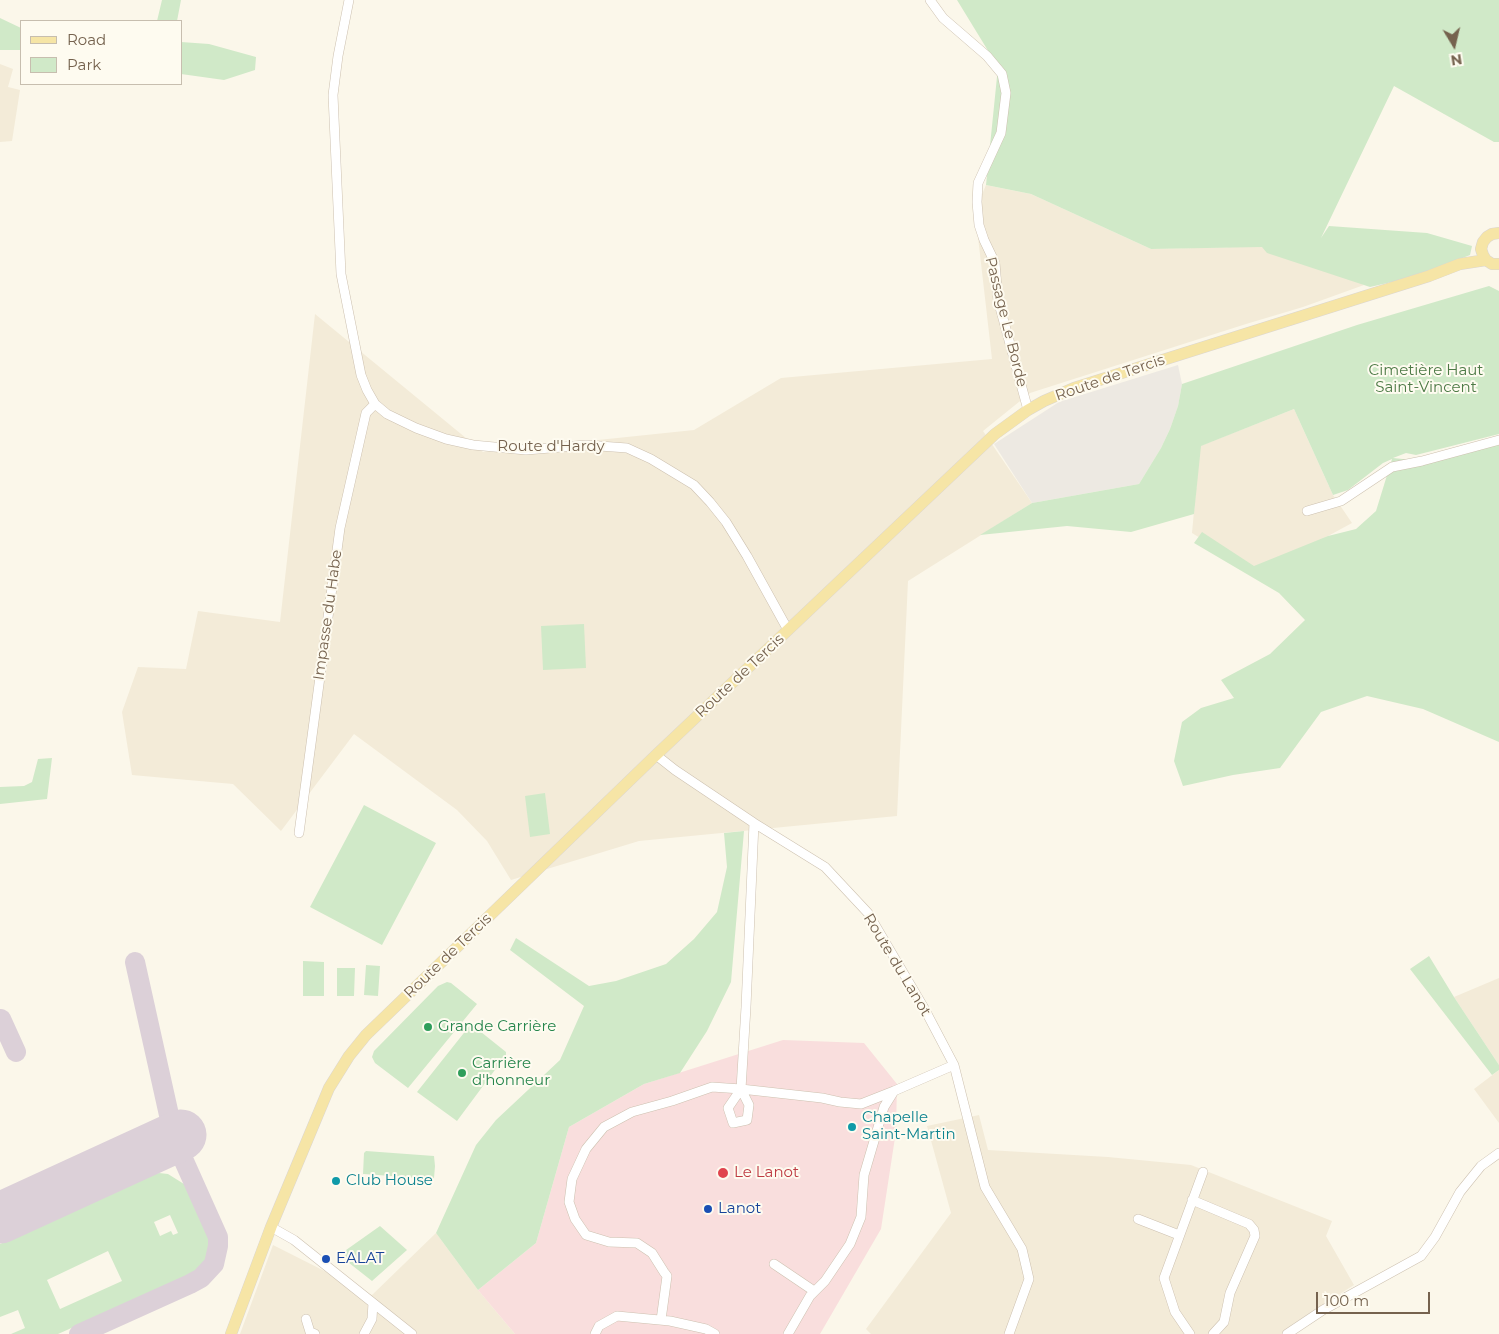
<!DOCTYPE html>
<html>
<head>
<meta charset="utf-8">
<style>
  body { margin:0 }
  #map { position:relative; width:1499px; height:1334px; overflow:hidden; background:#fbf7ea; font-family:Montserrat,sans-serif }
  canvas { display:block }
  .legend { position:absolute; left:20px; top:20px; width:162px; height:65px; box-sizing:border-box; background:#fefbf0; border:1px solid #c7beaf; margin:0; padding:6px 9px; list-style:none; font-size:15px; color:#75624e }
  .legend li { display:flex; align-items:center; gap:10px; height:25px }
  .legend b { width:25px; border:1px solid #c7beaf }
  .north { position:absolute; left:1429px; top:20px; width:50px; height:50px; -webkit-text-stroke:4px #fefbf0; paint-order:stroke; rotate:171deg; font-size:14px; font-weight:700; line-height:20px; text-align:center; color:#75624e }
  .north::after { content:''; display:block; margin:auto; width:18px; height:22px; background:#75624e; clip-path:polygon(50% 0,100% 100%,50% 72%,0 100%) }
  .scale { position:absolute; left:1316px; top:1292px; width:114px; height:22px; box-sizing:border-box; border:2px solid #75624e; border-top:0; padding-left:6px; font-size:15px; line-height:18px; white-space:nowrap; color:#75624e; -webkit-text-stroke:4px #fefbf0; paint-order:stroke }
</style>
</head>
<body>
<div id="map">
<canvas width="1499" height="1334"></canvas>
<ul class="legend">
<li><b style="height:6px;background:#f6e5a6"></b>Road</li>
<li><b style="height:14px;background:#d0e9c8"></b>Park</li>
</ul>
<div class="north">N</div>
<div class="scale">100 m</div>
</div>
<script>
const context = document.querySelector('canvas').getContext('2d');
context.lineJoin = 'round';
function fill(path, color) {
  context.fillStyle = color;
  context.fill(path, 'evenodd');
}
function poly(rows) {
  const path = new Path2D();
  for (const r of rows) {
    path.moveTo(r[0], r[1]);
    for (let i = 2; i < r.length; i += 2) path.lineTo(r[i], r[i + 1]);
  }
  return path;
}
function trace(path, color, width, dash) {
  context.strokeStyle = color;
  context.lineWidth = width;
  context.lineCap = dash ? 'butt' : 'round';
  context.setLineDash(dash || []);
  context.stroke(path);
}
function write(font, color, halo, rows, align = 'center') {
  context.font = font + ' Montserrat,sans-serif';
  context.lineWidth = 4;
  context.setLineDash([]);
  context.textBaseline = 'middle';
  context.strokeStyle = halo;
  context.fillStyle = color;
  for (const [text, x, y, turn = 0] of rows) {
    context.save();
    context.translate(x, y);
    context.rotate((+turn || 0) * Math.PI / 180);
    context.textAlign = isNaN(turn) ? turn : align;
    if (halo) context.strokeText(text, 0, 0);
    context.fillText(text, 0, 0);
    context.restore();
  }
}
const residential = poly([
  [0,64,13,69,8,87,20,90,12,141,0,142],
  [986,185,1031,194,1151,249,1318,245,1331,269,1364,285,1303,307,1246,324,1030,393,983,431,1032,503,908,581,897,816,639,841,511,880,487,841,457,810,354,734,281,831,233,784,132,775,122,712,138,667,186,669,198,611,280,622,315,314,483,452,694,430,781,378,992,359,975,211],
  [1294,409,1333,495,1352,523,1258,574,1192,533,1200,446],
  [1499,978,1499,1065,1454,997],
  [1499,1070,1499,1123,1474,1089],
  [979,1115,988,1150,1108,1157,1191,1165,1332,1221,1326,1236,1354,1285,1293,1324,1285,1334,871,1334,866,1329,951,1213,927,1126],
  [436,1233,478,1290,515,1334,240,1334,273,1245,372,1295]
]);
const industrial = poly([
  [1178,365,1182,384,1178,406,1170,429,1161,448,1139,484,1032,503,994,444,1059,402]
]);
const medical = poly([
  [783,1040,864,1043,897,1084,896,1131,881,1229,820,1334,515,1334,478,1290,536,1243,569,1127,644,1084]
]);
const green = poly([
  [162,0,181,0,177,21,157,21],
  [957,0,1499,0,1499,142,1494,142,1394,86,1321,238,1329,226,1427,233,1472,246,1470,255,1418,276,1370,287,1267,253,1262,247,1151,249,1031,194,986,185,998,67],
  [0,18,21,28,21,50,0,50],
  [181,42,209,44,256,57,255,70,224,80,181,74],
  [1489,286,1499,291,1499,434,1416,455,1406,453,1393,458,1422,461,1499,440,1499,742,1423,709,1367,696,1321,712,1280,768,1233,775,1183,786,1174,761,1182,722,1201,708,1234,698,1221,680,1270,654,1305,620,1279,593,1194,543,1202,532,1254,566,1328,536,1356,529,1376,511,1392,459,1383,463,1348,490,1333,495,1294,409,1201,446,1194,514,1131,532,1067,526,980,535,1032,503,1139,484,1161,448,1170,429,1178,406,1182,384,1357,325],
  [584,624,586,668,543,670,541,626],
  [52,758,47,799,0,804,0,787,24,786,32,782,38,759],
  [545,793,550,834,530,837,525,796],
  [364,805,436,843,382,945,310,907],
  [744,831,731,982,707,1031,680,1073,644,1084,569,1127,536,1243,478,1290,436,1233,476,1145,496,1120,560,1060,584,1006,510,950,516,938,589,986,616,981,666,964,694,939,717,912,727,867,724,833],
  [1429,956,1454,997,1499,1065,1499,1070,1492,1075,1410,969],
  [303,961,324,962,324,996,303,996],
  [366,965,380,966,378,996,364,995],
  [337,968,355,968,354,996,337,996],
  [447,982,451,983,477,1004,408,1088,375,1063,372,1057,374,1051,438,986],
  [471,1024,506,1052,506,1055,457,1121,417,1092],
  [366,1151,434,1156,435,1166,434,1178,432,1179,364,1174,363,1174,364,1153],
  [159,1173,168,1174,184,1184,189,1192,211,1241,207,1259,203,1265,197,1271,190,1275,58,1334,11,1334,25,1328,18,1310,0,1317,0,1244,150,1175],
  [170,1215,178,1233,173,1235,171,1231,160,1236,154,1222],
  [108,1251,122,1281,60,1309,47,1280],
  [380,1226,407,1250,372,1281,339,1255]
]);
const taxiway = poly([
  [135,962,169,1115],
  [1,1019,16,1052],
  [79,1334,190,1284,201,1278,214,1264,218,1246,218,1237,180,1152,177,1147,168,1144,144,1153]
]);
const runway = poly([
  [0,1218,181,1135]
]);
const minor = poly([
  [349,0,338,56,333,95,341,274,361,375,367,390,375,404,387,414,416,428,446,439,473,445,526,450,586,445,627,448,651,459,694,485,710,502,726,522,747,556,788,630],
  [930,0,943,18,987,56,1002,74,1006,93,1001,133,978,183,977,202,979,225,984,240,995,263,998,300,1028,410],
  [1307,511,1341,501,1392,467,1422,461,1499,440],
  [656,755,675,770,754,823,825,867,868,913,924,1008,954,1065,985,1187,1022,1249,1029,1279,1009,1334],
  [299,833,340,528,366,413,375,404],
  [741,1089,749,1105,747,1120,733,1123,728,1108,741,1089,822,1098,840,1102,861,1104,894,1091],
  [1192,1200,1249,1224,1254,1230,1255,1236,1230,1293,1224,1322,1213,1334],
  [1138,1219,1179,1235],
  [271,1227,294,1240,412,1334],
  [774,1264,814,1291],
  [306,1319,310,1332,315,1334],
  [661,1320,667,1276,664,1272,652,1253,637,1243,609,1242,586,1235,575,1219,569,1202,572,1179,586,1149,604,1127,632,1112,672,1101,712,1087,741,1089,746,1007,754,823],
  [364,1334,372,1319,373,1303],
  [595,1334,599,1326,617,1316,670,1321,706,1329,715,1334],
  [788,1334,810,1296,825,1281,850,1244,861,1217,864,1175,884,1107,894,1091,954,1065],
  [1190,1334,1175,1312,1164,1278,1203,1172],
  [1287,1334,1323,1310,1421,1256,1435,1237,1460,1192,1481,1166,1499,1153]
]);
const major = poly([
  [1499,233,1492,234,1487,237,1483,242,1481,249,1483,255,1486,260,1492,264,1499,264],
  [231,1334,271,1227,329,1088,349,1056,366,1035,656,755,995,434,1028,410,1044,401,1074,388,1429,276,1460,264,1486,260]
]);
const markers = [
  [428,1027,5,"#2e9e5b"],
  [462,1073,5,"#2e9e5b"],
  [852,1127,5,"#0f9aa8"],
  [723,1173,6,"#e0444e"],
  [336,1181,5,"#0f9aa8"],
  [708,1209,5,"#1a4fb4"],
  [326,1259,5,"#1a4fb4"]
];
const streetNames = [
  ["Passage Le Borde",1006,322,76],
  ["Route de Tercis",1110,378,-19],
  ["Route d'Hardy",551,447],
  ["Impasse du Habe",328,615,-82],
  ["Route de Tercis",740,676,-43],
  ["Route de Tercis",448,956,-44],
  ["Route du Lanot",897,965,59]
];
const parkNames = [
  ["Cimetière Haut",1426,371],
  ["Saint-Vincent",1426,388]
];
const leisureNames = [
  ["Grande Carrière",438,1027],
  ["Carrière",472,1064],
  ["d'honneur",472,1081]
];
const cultureNames = [
  ["Chapelle",862,1118],
  ["Saint-Martin",862,1135],
  ["Club House",346,1181]
];
const healthNames = [
  ["Le Lanot",734,1173]
];
const transitNames = [
  ["Lanot",718,1209],
  ["EALAT",336,1259]
];
fill(residential, '#f3ebd8');
fill(industrial, '#ede9e2');
fill(medical, '#f9dedd');
fill(green, '#d0e9c8');
trace(taxiway, '#dcd0d8', 20);
trace(runway, '#dcd0d8', 51);
trace(minor, '#cdc1b0', 10);
trace(major, '#dbd6d1', 12);
trace(minor, '#fff', 9);
trace(major, '#f6e5a6', 11);
for (const [x, y, r, color] of markers) {
  const dot = new Path2D();
  dot.arc(x, y, r, 0, 2 * Math.PI);
  context.fillStyle = color;
  context.fill(dot);
  trace(dot, '#fefbf0', 2);
}
write('15px', '#75624e', '#fefbf0', streetNames);
write('15px', '#4d7a46', '#fefbf0', parkNames);
write('15px', '#27864d', '#fefbf0', leisureNames, 'left');
write('15px', '#0d838f', '#fefbf0', cultureNames, 'left');
write('15px', '#be3a42', '#fefbf0', healthNames, 'left');
write('15px', '#164399', '#fefbf0', transitNames, 'left');
</script>
</body>
</html>
